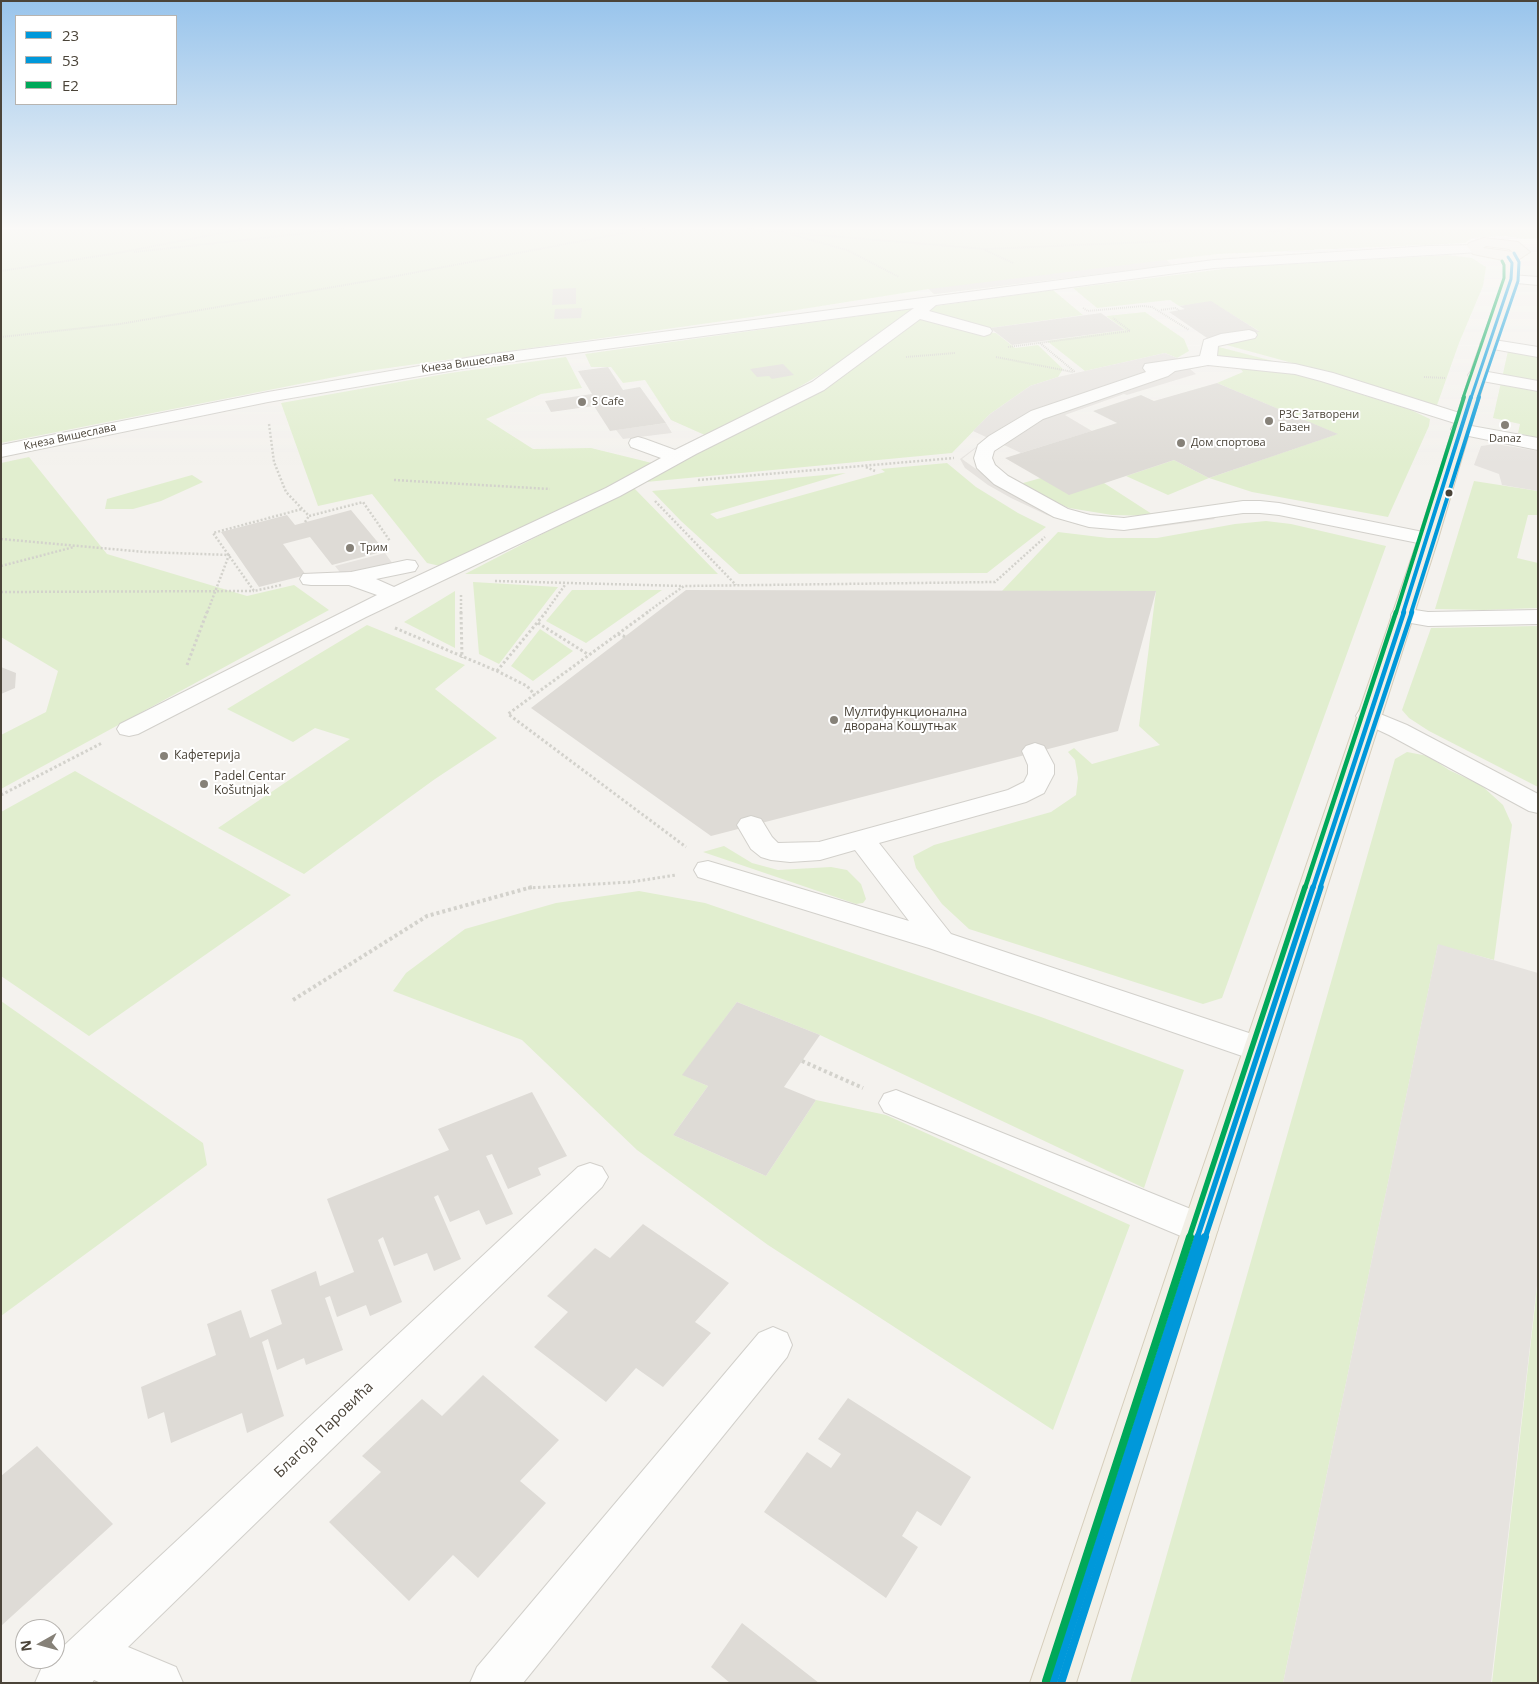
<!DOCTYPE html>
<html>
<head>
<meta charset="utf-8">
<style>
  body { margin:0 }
  #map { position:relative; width:1539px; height:1684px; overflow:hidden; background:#f4f2ee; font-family:"Open Sans",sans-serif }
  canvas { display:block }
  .frame { position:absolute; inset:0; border:2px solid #4b4439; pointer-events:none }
  .legend { position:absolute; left:15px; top:15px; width:162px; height:90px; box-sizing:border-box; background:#fff; border:1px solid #b7b4b0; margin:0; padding:6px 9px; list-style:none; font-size:15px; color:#4b4439 }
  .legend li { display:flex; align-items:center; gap:10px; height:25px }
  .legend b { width:25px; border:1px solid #b7b4b0 }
  .north { position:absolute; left:15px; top:1619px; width:50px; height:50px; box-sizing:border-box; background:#fff; border:1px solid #b7b4b0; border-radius:50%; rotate:263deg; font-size:14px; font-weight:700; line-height:20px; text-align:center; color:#4b4439 }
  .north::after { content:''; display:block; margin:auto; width:18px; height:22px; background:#868178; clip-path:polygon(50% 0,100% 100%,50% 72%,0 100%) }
</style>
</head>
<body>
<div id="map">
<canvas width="1539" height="1684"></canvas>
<div class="frame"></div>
<ul class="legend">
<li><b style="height:6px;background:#0098da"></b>23</li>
<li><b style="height:6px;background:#0098da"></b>53</li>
<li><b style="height:6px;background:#00a859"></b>E2</li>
</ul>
<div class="north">N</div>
</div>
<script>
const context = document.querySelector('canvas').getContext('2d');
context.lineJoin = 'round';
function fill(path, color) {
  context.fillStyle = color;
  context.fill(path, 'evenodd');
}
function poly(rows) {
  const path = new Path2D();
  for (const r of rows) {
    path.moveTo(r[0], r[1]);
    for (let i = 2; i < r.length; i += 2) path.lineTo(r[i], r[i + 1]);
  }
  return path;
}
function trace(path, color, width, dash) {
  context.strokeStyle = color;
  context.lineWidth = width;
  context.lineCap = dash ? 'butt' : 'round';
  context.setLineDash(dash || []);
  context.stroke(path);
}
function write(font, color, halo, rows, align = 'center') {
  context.font = font + ' "Open Sans",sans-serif';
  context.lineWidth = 4;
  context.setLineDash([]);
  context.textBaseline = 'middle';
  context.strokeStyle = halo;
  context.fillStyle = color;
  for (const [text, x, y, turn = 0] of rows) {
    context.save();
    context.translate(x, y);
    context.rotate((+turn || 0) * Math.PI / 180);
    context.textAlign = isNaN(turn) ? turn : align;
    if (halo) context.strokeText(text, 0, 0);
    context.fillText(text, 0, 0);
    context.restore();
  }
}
const green = poly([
  [1,229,1538,229,1538,238,1524,239,1505,236,1472,238,1465,243,1425,245,1218,254,1167,260,1172,265,934,294,929,289,752,317,360,372,1,443],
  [1448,255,1472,258,1486,267,1483,286,1459,343,1436,408,1307,367,1219,343,1254,338,1250,333,1259,331,1211,302,1179,306,1170,300,1097,308,1073,288,1239,267],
  [1053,290,1083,315,990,328,922,313,929,307,936,306],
  [916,308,842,362,787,394,707,436,671,420,645,380,623,383,611,367,591,367,585,354],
  [1145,312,1184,339,1189,351,1177,358,1165,353,1085,371,1047,341,1125,330,1106,316],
  [919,317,978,332,996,333,1015,348,1038,345,1063,369,1058,377,1030,386,990,414,952,453,646,482,724,439],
  [1215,346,1273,361,1289,367,1216,359],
  [1508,351,1538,356,1538,438,1518,433,1520,424,1493,418],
  [566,357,582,388,541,394,486,419,533,449,591,448,656,464,440,566,427,563,372,494,318,506,281,403,450,373],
  [1239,367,1291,372,1411,410,1430,419,1429,426,1388,517,1252,492,1209,478,1168,495,1126,476,1174,460,1209,478,1337,434,1217,383,1243,372],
  [29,457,107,554,247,596,294,585,329,610,1,789,1,735,46,712,58,671,1,637,1,463],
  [947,463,976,487,1018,513,1046,527,987,573,739,574,681,521,652,491,846,473,710,514,717,519,885,472,881,469],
  [192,475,203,482,161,501,133,509,105,509,107,499],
  [1041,478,1104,483,1155,516,1112,515,1069,508,1016,485],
  [1474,481,1538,491,1538,515,1528,515,1517,558,1538,563,1538,608,1484,610,1435,609],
  [633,487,718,574,465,574],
  [1266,521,1291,524,1386,546,1222,998,1203,1004,969,929,942,904,916,868,913,856,934,845,1051,812,1076,795,1078,778,1075,760,1068,752,1074,748,1092,764,1160,745,1139,726,1156,591,1002,591,1058,532,1108,538,1157,538,1235,524],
  [473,582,558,587,499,664,479,654],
  [572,590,662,590,586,643,546,621],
  [455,591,455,648,404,622],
  [367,625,465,665,435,689,497,738,435,779,304,874,218,828,350,739,315,728,293,742,227,709],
  [1538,626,1538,787,1429,731,1409,718,1402,710,1431,628],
  [540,629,573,651,533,681,511,666],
  [1407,752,1428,756,1449,770,1481,785,1503,805,1512,825,1494,960,1438,945,1283,1683,1130,1683,1395,759],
  [75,771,291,895,89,1036,1,976,1,812],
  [724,846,752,863,778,870,831,867,847,870,861,884,866,899,863,903,856,904,703,852],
  [639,891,705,903,1041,1017,1184,1070,1144,1188,820,1035,737,1002,683,1075,708,1086,673,1135,766,1176,816,1100,886,1115,1130,1225,1053,1430,768,1245,637,1150,522,1040,393,991,406,973,465,929,556,903],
  [1,1001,203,1143,207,1165,1,1316],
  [1538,1279,1538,1683,1492,1683]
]);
const parking = poly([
  [1166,260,1172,265,934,294,929,289],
  [1165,353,1177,358,1196,374,1127,395,1124,394,1065,415,1092,431,1021,453,989,438,962,459,1007,491,1090,523,1212,516,1215,519,1135,530,1079,525,1047,515,1011,498,988,485,965,468,960,459,988,438,973,431,990,414,1030,386,1058,377],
  [666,423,672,433,623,439,616,430],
  [1496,444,1538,451,1538,491,1502,485,1499,474,1474,465,1481,446],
  [385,553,393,564,343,576,335,566],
  [1438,944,1538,973,1538,1277,1491,1683,1283,1683]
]);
const building = poly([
  [576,288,576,304,552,305,553,289],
  [1211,301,1260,332,1207,338,1169,312,1185,309,1179,306],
  [582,308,581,318,554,319,555,309],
  [1101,313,1125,330,1012,345,990,328],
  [783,364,794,375,772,379,769,376,757,377,750,369],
  [608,367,623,390,640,387,666,423,610,431,594,406,551,412,545,401,592,394,578,371],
  [1217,383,1338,434,1209,478,1174,460,1069,495,1005,458,1117,423,1093,411,1141,395,1154,401],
  [351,510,385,551,332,565,310,537,283,544,306,575,259,587,221,532,287,515,295,525],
  [686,590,1156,591,1118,731,711,836,531,708],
  [1,667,16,673,15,688,1,694],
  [737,1002,820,1035,784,1087,816,1100,766,1176,673,1135,708,1086,682,1075],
  [532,1092,567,1156,538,1168,541,1175,508,1189,492,1154,486,1156,513,1214,486,1225,479,1210,450,1222,438,1195,434,1197,461,1259,434,1271,427,1253,394,1266,383,1237,378,1240,402,1302,370,1316,366,1305,337,1317,330,1296,325,1298,343,1350,306,1365,304,1358,277,1370,268,1339,262,1342,284,1416,247,1433,242,1413,171,1443,164,1412,148,1419,141,1387,216,1355,207,1324,241,1310,250,1338,282,1324,271,1290,316,1271,320,1286,354,1272,327,1199,449,1150,438,1129],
  [643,1224,729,1283,695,1322,711,1333,663,1387,636,1368,606,1402,534,1347,568,1312,547,1296,595,1248,610,1258],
  [483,1375,559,1440,520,1481,546,1503,478,1578,453,1555,409,1601,329,1522,381,1472,362,1456,422,1399,442,1416],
  [848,1398,971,1477,941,1526,917,1511,902,1536,918,1547,886,1598,764,1512,807,1452,831,1468,841,1454,818,1439],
  [37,1446,113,1524,1,1626,1,1476],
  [742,1623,819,1683,730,1683,711,1667]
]);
const pathFar3 = poly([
  [747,229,784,232],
  [782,232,985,249,1171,241],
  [1267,232,1291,229],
  [790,234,847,250,899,277],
  [985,250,1013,263],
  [134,252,344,229],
  [1,271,118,253,242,229],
  [1083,308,1088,311,1143,306,1152,307,1189,330],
  [1161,310,1175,308,1179,310],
  [1,337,120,324,391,277,645,229],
  [1040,343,1075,372],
  [1008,347,1130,331,1113,318],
  [906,357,955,353],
  [996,357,1073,372],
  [1424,377,1445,378]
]);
const pathFar2 = poly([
  [269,424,274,462,286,492,309,516,363,502,390,541],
  [866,467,875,471],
  [394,480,550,489],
  [698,480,954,458],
  [655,501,736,585],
  [305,522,309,516],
  [1,539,145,552,229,555,207,613],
  [1,566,74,547],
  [495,581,683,586],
  [281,585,254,591,213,533,302,509],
  [1,592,254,591],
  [461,595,461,613],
  [545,613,565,585],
  [646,613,684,586,995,582,1045,537]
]);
const pathFar1 = poly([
  [461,612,462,658],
  [648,612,508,714,686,847],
  [538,623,589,655],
  [395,628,497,671,527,686,535,695],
  [618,634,626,637],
  [187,665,207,612],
  [497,671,546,612],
  [1,795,102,743],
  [528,888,631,882,676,875]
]);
const path = poly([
  [293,1000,427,916,532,887],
  [802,1061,863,1088]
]);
const minor = poly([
  [1475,245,1480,246,1482,249,1480,252,1214,268,936,305,929,311,990,328,992,331,990,334,984,336,920,319,824,390,696,454,620,496,366,617,138,734,129,736,120,734,117,729,120,724,377,595,349,585,311,585,303,584,300,579,303,574,351,572,407,560,415,561,418,566,415,571,376,579,394,587,606,488,661,458,631,447,629,443,631,439,638,437,645,439,675,450,812,382,914,308,478,366,268,402,1,457,1,445,268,392,478,356,1214,260,1428,246,1475,245],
  [1511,275,1538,277,1538,285,1506,282,1504,279,1506,276,1511,275],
  [1249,330,1255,332,1257,335,1255,338,1218,346,1217,356,1295,364,1333,373,1469,416,1472,420,1466,425,1538,438,1538,450,1454,433,1451,429,1454,425,1458,424,1321,381,1295,374,1208,365,1175,371,1168,376,1043,419,994,451,992,458,995,465,1008,476,1068,509,1090,515,1124,518,1243,501,1260,501,1279,503,1428,533,1435,535,1438,539,1435,543,1428,545,1279,515,1260,513,1243,513,1124,530,1089,527,1054,517,994,484,977,468,974,458,978,445,989,436,1031,411,1146,372,1143,368,1145,364,1200,356,1204,340,1221,334,1249,330],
  [1488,339,1538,347,1538,357,1482,347,1480,344,1482,341,1488,339],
  [1477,370,1538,381,1538,391,1471,379,1468,375,1471,371,1477,370],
  [1402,608,1428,612,1538,610,1538,624,1428,626,1394,620,1391,615,1394,610,1402,608],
  [1368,709,1407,725,1538,794,1538,813,1529,811,1389,735,1359,721,1356,716,1359,711,1368,709],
  [1035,743,1044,746,1054,765,1054,774,1044,793,1026,802,879,843,951,934,1270,1040,1275,1049,1270,1058,1259,1061,1248,1058,929,948,698,877,694,870,698,863,708,861,909,921,855,850,820,860,790,862,771,860,761,857,751,849,737,825,741,819,751,816,761,819,772,837,778,843,819,842,1008,790,1024,782,1028,774,1028,765,1022,751,1026,746,1035,743],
  [896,1090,1213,1218,1218,1229,1213,1240,1200,1244,884,1112,879,1103,884,1094,896,1090],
  [590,1163,602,1167,608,1177,602,1187,128,1647,176,1667,183,1683,101,1683,94,1680,92,1683,35,1683,42,1667,50,1659,55,1659,55,1654,578,1167,590,1163],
  [773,1327,787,1333,792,1345,787,1357,523,1683,470,1683,477,1667,759,1333,773,1327]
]);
const major = poly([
  [1484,238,1518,242,1530,252,1518,260,1519,263,1518,279,1489,365,1438,539,1218,1229,1076,1683,1030,1683,1182,1229,1418,539,1473,365,1504,279,1505,263,1503,260,1473,254,1467,246,1469,243,1484,238],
  [1486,246,1509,249,1513,252,1483,248,1486,246]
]);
const bus1Far4 = poly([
  [1471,398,1511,279,1512,263,1508,257]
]);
const bus1Far3 = poly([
  [1403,613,1471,397]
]);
const bus1Far2 = poly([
  [1313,888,1404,612]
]);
const bus1Far1 = poly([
  [1197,1238,1313,887]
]);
const bus1 = poly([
  [1053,1683,1198,1237]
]);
const bus2Far4 = poly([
  [1478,398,1518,281,1519,262,1514,253]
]);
const bus2Far3 = poly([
  [1411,613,1479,397]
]);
const bus2Far2 = poly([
  [1320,888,1412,612]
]);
const bus2Far1 = poly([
  [1205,1238,1321,887]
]);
const bus2 = poly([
  [1061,1683,1205,1237]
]);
const bus3Far4 = poly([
  [1463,398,1504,278,1504,265,1502,261]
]);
const bus3Far3 = poly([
  [1396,613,1464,397]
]);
const bus3Far2 = poly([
  [1305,888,1396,612]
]);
const bus3Far1 = poly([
  [1189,1238,1305,887]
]);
const bus3 = poly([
  [1046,1681,1190,1237]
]);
const markers = [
  [582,402,5,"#868178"],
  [1269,421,5,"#868178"],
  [1505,425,5,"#868178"],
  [1181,443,5,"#868178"],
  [1449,493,4.5,"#4b4439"],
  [350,548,5,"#868178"],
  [834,720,5,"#868178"],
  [164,756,5,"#868178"],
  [204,784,5,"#868178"]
];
const farStreetnames = [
  ["Кнеза Вишеслава",468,363,-8],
  ["Кнеза Вишеслава",70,437,-12]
];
const farPoinames = [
  ["S Cafe",592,402],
  ["РЗС Затворени",1279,415],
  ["Базен",1279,428],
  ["Danaz",1505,439,"center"],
  ["Дом спортова",1191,443],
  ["Трим",360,548]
];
const poiNames = [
  ["Мултифункционална",844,713],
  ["дворана Кошутњак",844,727],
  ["Кафетерија",174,756],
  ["Padel Centar",214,777],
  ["Košutnjak",214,791]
];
const nearStreetnames = [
  ["Благоја Паровића",324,1430,-44]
];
fill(green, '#e1eecf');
fill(parking, '#e6e3df');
fill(building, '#dedbd6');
trace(minor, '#d2d0cb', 2);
trace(major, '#d6cebb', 2);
trace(pathFar3, '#d3d2cc', 2, [1, 1]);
trace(pathFar2, '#d3d2cc', 2.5, [2, 2]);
trace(pathFar1, '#d3d2cc', 3, [2.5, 2.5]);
trace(path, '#d3d2cc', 4, [3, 3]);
fill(minor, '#fdfdfc');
fill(major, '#f2efe6');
trace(bus1Far4, '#0098da', 3);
trace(bus1Far3, '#0098da', 4);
trace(bus1Far2, '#0098da', 4.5);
trace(bus1Far1, '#0098da', 5.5);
trace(bus1, '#0098da', 8);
trace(bus2Far4, '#0098da', 3);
trace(bus2Far3, '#0098da', 4);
trace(bus2Far2, '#0098da', 4.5);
trace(bus2Far1, '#0098da', 5.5);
trace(bus2, '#0098da', 8);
trace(bus3Far4, '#00a859', 3);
trace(bus3Far3, '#00a859', 4);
trace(bus3Far2, '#00a859', 4.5);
trace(bus3Far1, '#00a859', 5.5);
trace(bus3, '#00a859', 8);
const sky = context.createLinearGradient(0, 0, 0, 465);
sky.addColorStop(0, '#98c4ec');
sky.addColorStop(0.49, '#faf9f7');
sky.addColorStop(1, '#faf9f700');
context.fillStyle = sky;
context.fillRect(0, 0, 1539, 465);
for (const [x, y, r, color] of markers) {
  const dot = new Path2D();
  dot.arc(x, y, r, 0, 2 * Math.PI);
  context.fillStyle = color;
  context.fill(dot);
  trace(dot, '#fff', 2);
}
write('11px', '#4b4439', '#fff', farStreetnames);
write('11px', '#4b4439', '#fff', farPoinames, 'left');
write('12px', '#4b4439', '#fff', poiNames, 'left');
write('15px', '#4b4439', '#fff', nearStreetnames);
</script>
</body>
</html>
